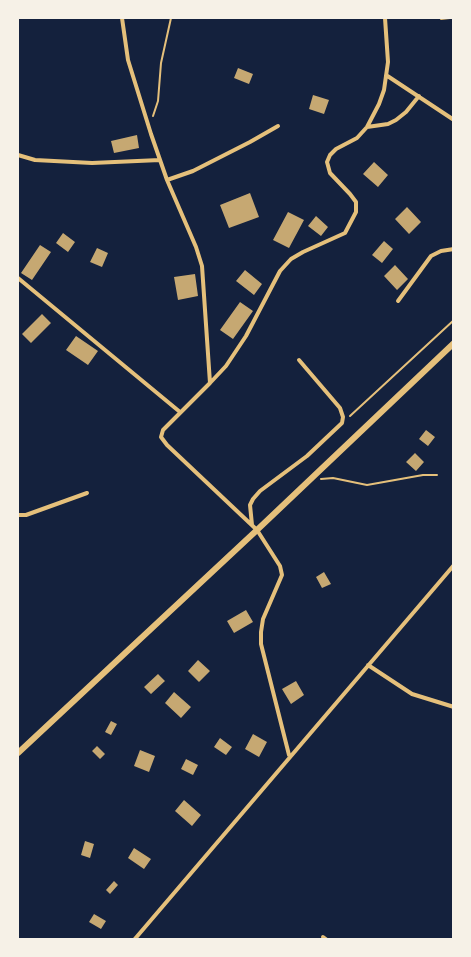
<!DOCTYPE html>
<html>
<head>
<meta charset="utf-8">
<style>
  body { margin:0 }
  #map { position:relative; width:471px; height:957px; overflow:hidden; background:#14213d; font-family:Commissioner,sans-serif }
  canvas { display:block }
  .frame { position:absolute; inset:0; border:19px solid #f6f1e7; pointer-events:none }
</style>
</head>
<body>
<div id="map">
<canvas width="471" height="957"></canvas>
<div class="frame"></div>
</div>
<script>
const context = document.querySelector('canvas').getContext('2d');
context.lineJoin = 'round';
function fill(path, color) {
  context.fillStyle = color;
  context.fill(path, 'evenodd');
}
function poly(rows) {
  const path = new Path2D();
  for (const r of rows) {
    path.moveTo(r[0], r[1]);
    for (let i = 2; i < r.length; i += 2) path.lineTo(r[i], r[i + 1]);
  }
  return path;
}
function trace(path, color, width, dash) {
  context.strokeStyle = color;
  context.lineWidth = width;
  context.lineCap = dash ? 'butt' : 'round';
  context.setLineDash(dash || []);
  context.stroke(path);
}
const building = poly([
  [238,68,253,74,249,84,234,78],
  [313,95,329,100,324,114,309,109],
  [137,135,139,148,114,153,111,141],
  [374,162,388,175,378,187,363,174],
  [250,193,259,217,229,228,220,205],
  [407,207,421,222,409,234,395,219],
  [288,212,304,220,289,248,273,240],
  [316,216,328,227,321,236,308,226],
  [63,233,75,242,68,252,56,243],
  [384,241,393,249,382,263,372,255],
  [40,245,51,252,32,280,21,273],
  [97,248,108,253,102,267,90,262],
  [395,265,408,279,397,290,384,276],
  [245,270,262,284,254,295,236,281],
  [195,274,198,296,178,300,174,277],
  [240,302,253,311,233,339,220,330],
  [42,314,51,323,31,343,22,334],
  [76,336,98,351,88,365,66,350],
  [426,430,435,437,428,446,419,439],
  [415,453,424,462,416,471,406,462],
  [324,572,331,584,322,588,316,577],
  [246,610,253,622,234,633,227,621],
  [198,660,210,671,199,682,188,671],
  [158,674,165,681,151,694,144,687],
  [296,681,304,695,291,704,282,689],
  [174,692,191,707,181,718,165,703],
  [111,721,117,724,111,735,105,732],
  [253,734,267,742,259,757,245,749],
  [220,738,232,747,226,755,214,747],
  [97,746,105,754,100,759,92,751],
  [140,750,155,756,149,772,134,766],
  [186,759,198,765,193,775,181,769],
  [184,800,201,815,192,826,175,811],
  [85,841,94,844,90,858,81,855],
  [134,848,151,859,144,869,128,858],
  [114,881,118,885,110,894,106,890],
  [94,914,106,921,101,929,89,922]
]);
const path = poly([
  [153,116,158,101,161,63,171,18],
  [350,416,454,320],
  [321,479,333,478,367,485,423,475,437,475]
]);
const service = poly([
  [441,19,450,18]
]);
const minor = poly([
  [122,18,128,60,151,134,167,180,196,247,202,266,210,383,163,430,161,437,167,445,257,530,280,566,282,575,263,619,261,632,261,644,289,755],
  [386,75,454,120],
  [367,127,388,124,396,120,406,112,419,96],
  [18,155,35,160,92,163,160,160],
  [167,180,193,171,250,142,278,126],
  [18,278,180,412],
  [398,301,431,256,441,251,454,249],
  [210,383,226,366,246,336,280,271,291,259,303,252,345,233,356,212,356,202,350,194,330,173,327,162,330,155,336,149,357,138,367,127,379,104,384,90,388,62,385,18],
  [18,515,26,515,87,493],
  [252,525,250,505,253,499,260,491,307,456,342,423,343,417,340,408,299,360],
  [368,665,412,694,454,707],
  [323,937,327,940],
  [134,940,454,565]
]);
const trunk = poly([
  [18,753,257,530,454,343]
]);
fill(building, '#c6a872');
trace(path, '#e5c07b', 2);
trace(service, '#e5c07b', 2);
trace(minor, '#e5c07b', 4);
trace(trunk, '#e5c07b', 6);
</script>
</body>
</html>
